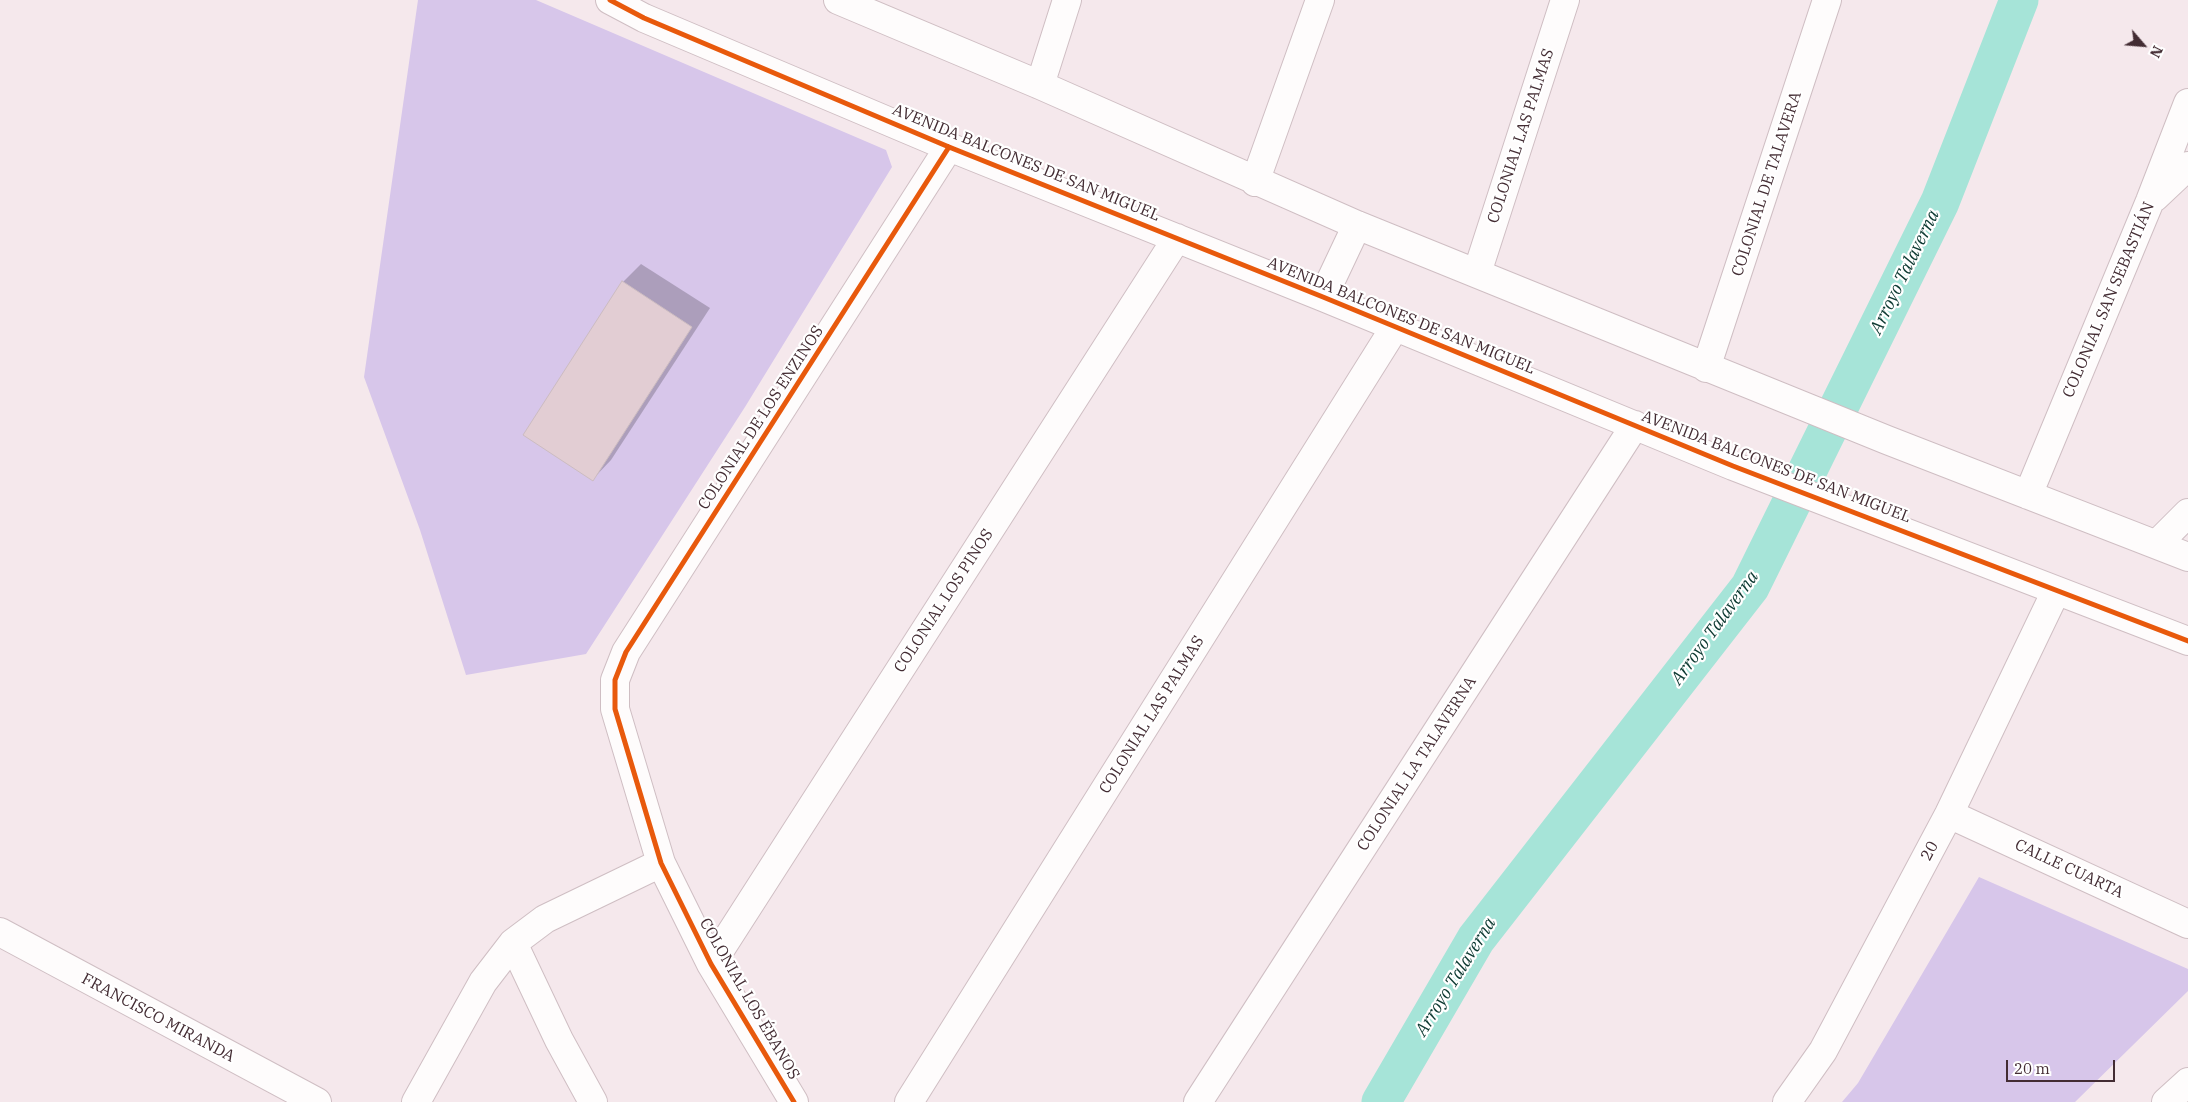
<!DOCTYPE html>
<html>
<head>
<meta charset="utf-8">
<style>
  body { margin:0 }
  #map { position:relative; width:2188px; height:1102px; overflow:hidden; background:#f5e8ec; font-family:"IBM Plex Serif",serif }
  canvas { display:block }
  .north { position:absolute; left:2118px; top:20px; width:50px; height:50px; -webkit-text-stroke:4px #fff; paint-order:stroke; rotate:117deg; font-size:14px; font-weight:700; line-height:20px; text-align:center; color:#432c33 }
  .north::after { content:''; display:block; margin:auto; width:18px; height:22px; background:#432c33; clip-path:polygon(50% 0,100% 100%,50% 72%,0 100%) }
  .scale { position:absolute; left:2006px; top:1060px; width:109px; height:22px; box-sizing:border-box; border:2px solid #432c33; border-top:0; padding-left:6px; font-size:15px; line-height:18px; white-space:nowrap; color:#432c33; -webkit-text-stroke:4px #fff; paint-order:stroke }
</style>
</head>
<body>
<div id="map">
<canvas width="2188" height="1102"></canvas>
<div class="north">N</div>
<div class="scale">20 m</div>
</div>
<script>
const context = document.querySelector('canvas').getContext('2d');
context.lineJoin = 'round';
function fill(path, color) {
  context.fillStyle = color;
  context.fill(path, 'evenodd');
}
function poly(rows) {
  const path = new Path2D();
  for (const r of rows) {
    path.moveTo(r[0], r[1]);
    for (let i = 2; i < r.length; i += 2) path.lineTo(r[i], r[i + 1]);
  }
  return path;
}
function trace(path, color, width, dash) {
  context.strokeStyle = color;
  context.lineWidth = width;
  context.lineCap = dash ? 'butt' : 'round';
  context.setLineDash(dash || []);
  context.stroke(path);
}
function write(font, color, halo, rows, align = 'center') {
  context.font = font + ' "IBM Plex Serif",serif';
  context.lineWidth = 4.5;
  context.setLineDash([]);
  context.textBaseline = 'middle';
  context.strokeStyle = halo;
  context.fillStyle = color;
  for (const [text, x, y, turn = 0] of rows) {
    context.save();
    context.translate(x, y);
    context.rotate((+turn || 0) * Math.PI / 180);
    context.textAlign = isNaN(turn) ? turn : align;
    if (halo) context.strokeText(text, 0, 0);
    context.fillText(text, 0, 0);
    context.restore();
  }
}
const green = poly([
  [418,0,536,0,886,150,892,167,745,407,586,654,466,675,420,530,364,377],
  [1979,877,2188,969,2188,991,2075,1102,1842,1102,1858,1083]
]);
const shadow = poly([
  [641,264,710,308,611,460,593,479,623,282]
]);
const canal = poly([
  [1381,1102,1476,939,1750,587,1940,202,2019,0]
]);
const building = poly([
  [622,281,692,327,593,481,523,435,622,281]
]);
const minor = poly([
  [610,0,644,18,949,147,1323,297,1733,466,2188,641],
  [838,0,1040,85,1357,225,1887,440,2188,557],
  [1040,85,1067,0],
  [1255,182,1320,0],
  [2155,197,2188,166],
  [1477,273,1565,0],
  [1323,297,1357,225],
  [1706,368,1827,0],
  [2028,495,2150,201,2188,103],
  [2157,544,2188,513],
  [1949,814,2188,924],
  [0,932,317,1102],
  [513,943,559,1040,593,1102],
  [711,964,1177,238],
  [416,1102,483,982,513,943,545,919,661,863],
  [794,1102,711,964,661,863,615,709,615,680,626,652,949,147],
  [909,1102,1395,327],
  [1198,1102,1635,425],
  [1787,1102,1823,1051,1949,814,2056,591],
  [2166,1102,2188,1082]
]);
const cycleway = poly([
  [610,0,644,18,949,147,1323,297,1733,466,2188,641],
  [794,1102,711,964,661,863,615,709,615,680,626,652,949,147]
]);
const streetNames = [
  ["COLONIAL LAS PALMAS",1521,136,-72],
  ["AVENIDA BALCONES DE SAN MIGUEL",1026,163,22],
  ["COLONIAL DE TALAVERA",1767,184,-72],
  ["COLONIAL SAN SEBASTIÁN",2109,300,-67],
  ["AVENIDA BALCONES DE SAN MIGUEL",1401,316,22],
  ["COLONIAL DE LOS ENZINOS",761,418,-57],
  ["AVENIDA BALCONES DE SAN MIGUEL",1776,467,21],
  ["COLONIAL LOS PINOS",944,601,-57],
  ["COLONIAL LAS PALMAS",1152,715,-58],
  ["COLONIAL LA TALAVERNA",1417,764,-57],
  ["20",1930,851,-62],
  ["CALLE CUARTA",2069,869,25],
  ["COLONIAL LOS ÉBANOS",749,999,60],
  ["FRANCISCO MIRANDA",158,1018,28]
];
const waterNames = [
  ["Arroyo Talaverna",1905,272,-64],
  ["Arroyo Talaverna",1715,628,-54],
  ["Arroyo Talaverna",1456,977,-58]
];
fill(green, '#d7c6ea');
fill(shadow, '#0003');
trace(canal, '#a6e4d8', 39);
fill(building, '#e2cdd3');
trace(building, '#ccbcc1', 1);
trace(minor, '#cfbec3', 30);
trace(minor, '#fefcfc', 28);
trace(cycleway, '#e8590c', 5);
write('16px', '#432c33', '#fff', streetNames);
write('italic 18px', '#0c3931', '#fff', waterNames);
</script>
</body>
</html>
